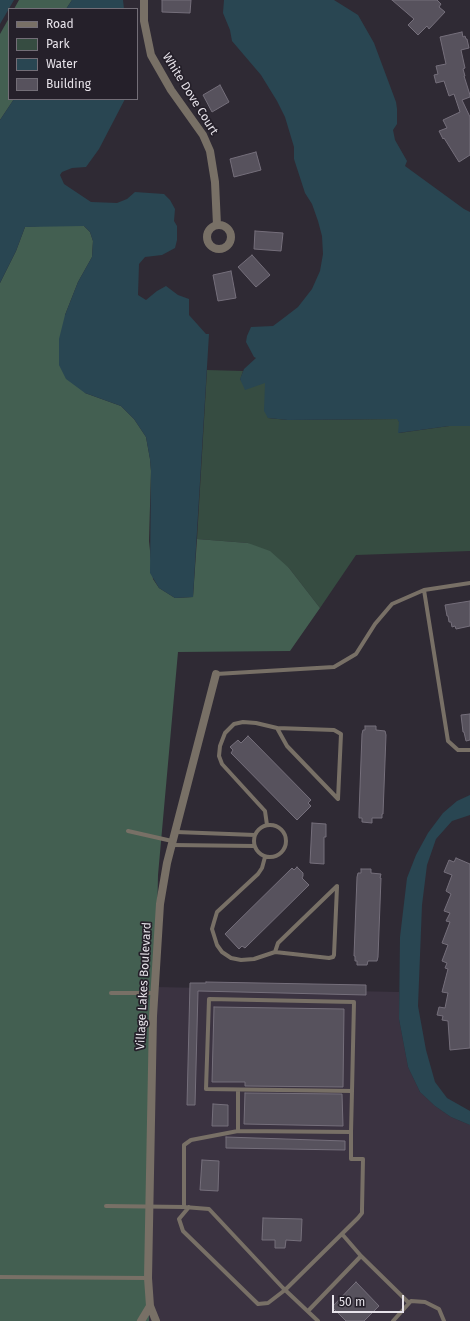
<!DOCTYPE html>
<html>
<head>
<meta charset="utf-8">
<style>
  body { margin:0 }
  #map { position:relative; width:470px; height:1321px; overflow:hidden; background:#2f2a34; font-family:"Fira Sans",sans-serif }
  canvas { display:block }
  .legend { position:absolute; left:8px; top:8px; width:130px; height:92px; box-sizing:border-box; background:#25202a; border:1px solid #736e77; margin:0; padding:5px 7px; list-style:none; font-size:12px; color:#e7e3ea }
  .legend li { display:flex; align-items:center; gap:8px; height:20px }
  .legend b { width:20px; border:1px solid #736e77 }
  .scale { position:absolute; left:332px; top:1295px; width:72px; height:18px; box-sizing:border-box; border:2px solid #e7e3ea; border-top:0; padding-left:5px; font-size:12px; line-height:14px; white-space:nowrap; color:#e7e3ea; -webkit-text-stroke:3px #25202a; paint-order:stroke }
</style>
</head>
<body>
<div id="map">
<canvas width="470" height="1321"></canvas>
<ul class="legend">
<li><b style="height:5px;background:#787066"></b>Road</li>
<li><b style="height:11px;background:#364c41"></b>Park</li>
<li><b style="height:11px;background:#294652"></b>Water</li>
<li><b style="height:11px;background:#57525d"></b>Building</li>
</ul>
<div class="scale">50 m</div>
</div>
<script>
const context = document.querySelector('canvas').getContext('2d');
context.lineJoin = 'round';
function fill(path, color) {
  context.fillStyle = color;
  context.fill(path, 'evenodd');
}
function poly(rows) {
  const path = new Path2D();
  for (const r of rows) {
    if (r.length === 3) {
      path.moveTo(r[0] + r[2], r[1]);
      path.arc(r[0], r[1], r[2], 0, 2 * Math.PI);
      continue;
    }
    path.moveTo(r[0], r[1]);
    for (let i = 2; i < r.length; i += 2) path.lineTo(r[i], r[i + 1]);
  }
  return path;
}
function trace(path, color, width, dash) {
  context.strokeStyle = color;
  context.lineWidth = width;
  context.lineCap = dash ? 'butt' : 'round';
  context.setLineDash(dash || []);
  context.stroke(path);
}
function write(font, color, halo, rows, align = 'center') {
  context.font = font + ' "Fira Sans",sans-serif';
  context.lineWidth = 3.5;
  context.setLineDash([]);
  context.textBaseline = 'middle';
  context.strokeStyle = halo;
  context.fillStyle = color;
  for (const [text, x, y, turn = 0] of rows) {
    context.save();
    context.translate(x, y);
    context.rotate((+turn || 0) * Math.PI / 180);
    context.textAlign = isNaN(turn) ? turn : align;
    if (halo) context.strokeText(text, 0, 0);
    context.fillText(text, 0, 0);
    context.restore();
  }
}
const built = poly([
  [156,987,399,992,399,1019,408,1067,420,1092,435,1106,451,1117,470,1125,470,1321,149,1321]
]);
const green = poly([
  [207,370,243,371,240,380,265,383,268,418,288,420,398,419,399,422,399,433,449,426,470,426,470,551,356,555,320,608,289,568,248,543,197,539]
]);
const forest = poly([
  [19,0,72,0,66,9,14,9],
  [9,18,9,99,14,99,0,120,0,34],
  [40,226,84,226,90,232,93,241,92,257,78,282,65,315,85,393,121,406,134,419,146,437,150,459,151,471,149,541,153,579,159,588,175,598,193,597,197,539,248,543,270,551,289,568,320,608,290,651,178,652,158,875,149,1321,0,1321,0,283,16,251,25,227]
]);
const water = poly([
  [0,0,14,0,0,24],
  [72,0,123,0,124,9,66,9],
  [224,0,334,0,358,15,374,43,396,102,397,109,397,124,393,130,395,140,407,161,405,166,464,209,470,212,470,426,449,426,398,433,399,422,397,419,288,420,268,418,264,411,265,383,245,390,240,379,244,369,256,358,254,357,246,342,247,336,251,327,273,326,285,317,298,307,312,289,320,271,323,254,322,236,318,221,312,204,305,193,294,159,294,147,285,117,277,101,261,75,232,41,230,30,223,13],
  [14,99,125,99,99,149,86,167,72,168,62,172,60,175,64,184,91,202,117,203,127,199,135,192,164,194,170,200,175,209,174,221,177,226,177,240,175,248,162,255,145,257,139,264,138,295,146,300,157,291,166,286,178,295,189,299,189,315,206,334,209,334,193,597,175,598,159,588,150,573,151,471,150,459,146,437,134,419,121,406,85,393,66,379,59,365,59,339,65,315,78,282,92,257,93,241,90,232,84,226,25,227,16,251,0,283,0,120],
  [470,795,470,815,452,821,436,839,427,865,422,905,418,1006,426,1050,435,1082,447,1098,470,1111,470,1125,451,1117,435,1106,420,1092,408,1067,399,1019,400,937,407,878,416,855,428,833,443,813,457,801]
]);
const building = poly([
  [162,0,191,0,190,13,162,12,162,0],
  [392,0,437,0,441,4,439,7,445,12,429,29,427,26,418,35,408,25,414,19,392,0],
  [462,32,463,37,465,36,466,39,467,39,469,48,461,50,465,68,463,69,465,76,464,76,470,95,470,97,462,100,470,117,470,155,459,162,444,138,443,139,439,131,447,128,443,120,460,112,454,94,449,96,444,81,436,83,434,75,438,74,436,66,446,64,440,37,462,32],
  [220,85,229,102,212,112,203,95,220,85],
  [256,152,261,170,234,177,230,159,256,152],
  [255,231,283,233,281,251,254,249,255,231],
  [252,255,270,275,256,287,238,267,252,255],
  [231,271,236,298,218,301,213,275,231,271],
  [470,601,470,626,456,629,455,626,452,627,451,622,449,622,448,616,447,616,445,605,470,601],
  [470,714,470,740,466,741,464,732,463,732,461,715,470,714],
  [365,726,376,726,376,730,385,731,386,735,383,814,382,814,382,818,372,818,372,823,362,822,362,818,359,818,359,813,362,734,363,730,365,730,365,726],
  [248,736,311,800,308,803,311,806,297,820,231,753,233,750,230,747,238,740,241,743,248,736],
  [312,823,326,824,326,837,324,837,324,864,310,863,312,823],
  [456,858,470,864,470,1048,450,1050,448,1021,442,1020,443,1016,437,1015,439,1007,445,1008,448,993,442,992,448,969,445,968,447,963,442,961,448,945,442,943,450,922,446,921,450,913,444,911,451,894,446,891,452,875,444,872,449,860,454,862,456,858],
  [297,867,303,873,303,876,302,878,309,885,245,948,242,946,239,949,225,934,228,931,292,868,294,870,297,867],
  [361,869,371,869,371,873,381,874,380,878,381,878,378,957,377,961,368,961,367,965,357,965,357,961,355,961,355,956,354,956,357,877,358,873,361,873,361,869],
  [206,982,366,985,366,995,198,991,195,1105,187,1105,190,983,206,983,206,982],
  [214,1007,344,1009,343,1087,245,1086,245,1082,212,1082,214,1007],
  [245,1093,342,1094,343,1126,244,1124,245,1093],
  [213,1104,228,1105,228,1126,212,1126,213,1104],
  [226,1137,345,1141,345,1150,226,1148,226,1137],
  [202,1160,219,1161,218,1191,200,1190,202,1160],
  [263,1218,302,1219,301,1241,286,1240,285,1248,275,1248,275,1240,262,1240,263,1218],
  [356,1282,379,1306,364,1321,346,1321,332,1307,356,1282]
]);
const service = poly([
  [424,590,448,741,458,750,470,750],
  [216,674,334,667,356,654,375,624,392,604,424,590,470,583],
  [277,728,334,730,341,734,338,799],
  [267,825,265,811,222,764,219,756,220,746,225,733,234,724,243,722,256,723,277,728,287,746,338,799],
  [270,841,16],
  [128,831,172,841],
  [176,832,255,835],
  [172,845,254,846],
  [265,857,262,868,258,874,217,912,214,922,212,929,217,945,222,952,231,958,241,960,254,959,275,952,278,943,337,886],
  [275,952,329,958,333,957,334,955,337,887],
  [111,993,154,993],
  [238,1131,351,1132],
  [106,1206,184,1207,209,1209,283,1288,318,1321],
  [184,1207,184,1145,191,1140,238,1131,238,1090],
  [189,1207,179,1219,183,1231,258,1304,268,1303,285,1290,358,1218,362,1213,362,1209,363,1159,351,1159,351,1132,352,1091,354,1002,209,999,206,1089,352,1091],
  [342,1234,361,1256],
  [0,1277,148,1278],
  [308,1311,361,1256,409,1303],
  [393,1321,411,1301,425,1302,439,1309,444,1321]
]);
const minor = poly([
  [144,0,144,21,151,55,171,90,203,135,210,151,215,182,217,225],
  [219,237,12],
  [141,1321,150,1306],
  [156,1321,150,1306,148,1278,153,1016,160,904,167,863,216,674]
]);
const streetNames = [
  ["White Dove Court",190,94,58],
  ["Village Lakes Boulevard",144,986,-87]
];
fill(built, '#3b3341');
fill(green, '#364c41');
fill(forest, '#435f51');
fill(water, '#294652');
fill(building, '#57525d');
trace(building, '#756f7b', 1);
trace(service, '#787066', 4);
trace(minor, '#787066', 8);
write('12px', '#e7e3ea', '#25202a', streetNames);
</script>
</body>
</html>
